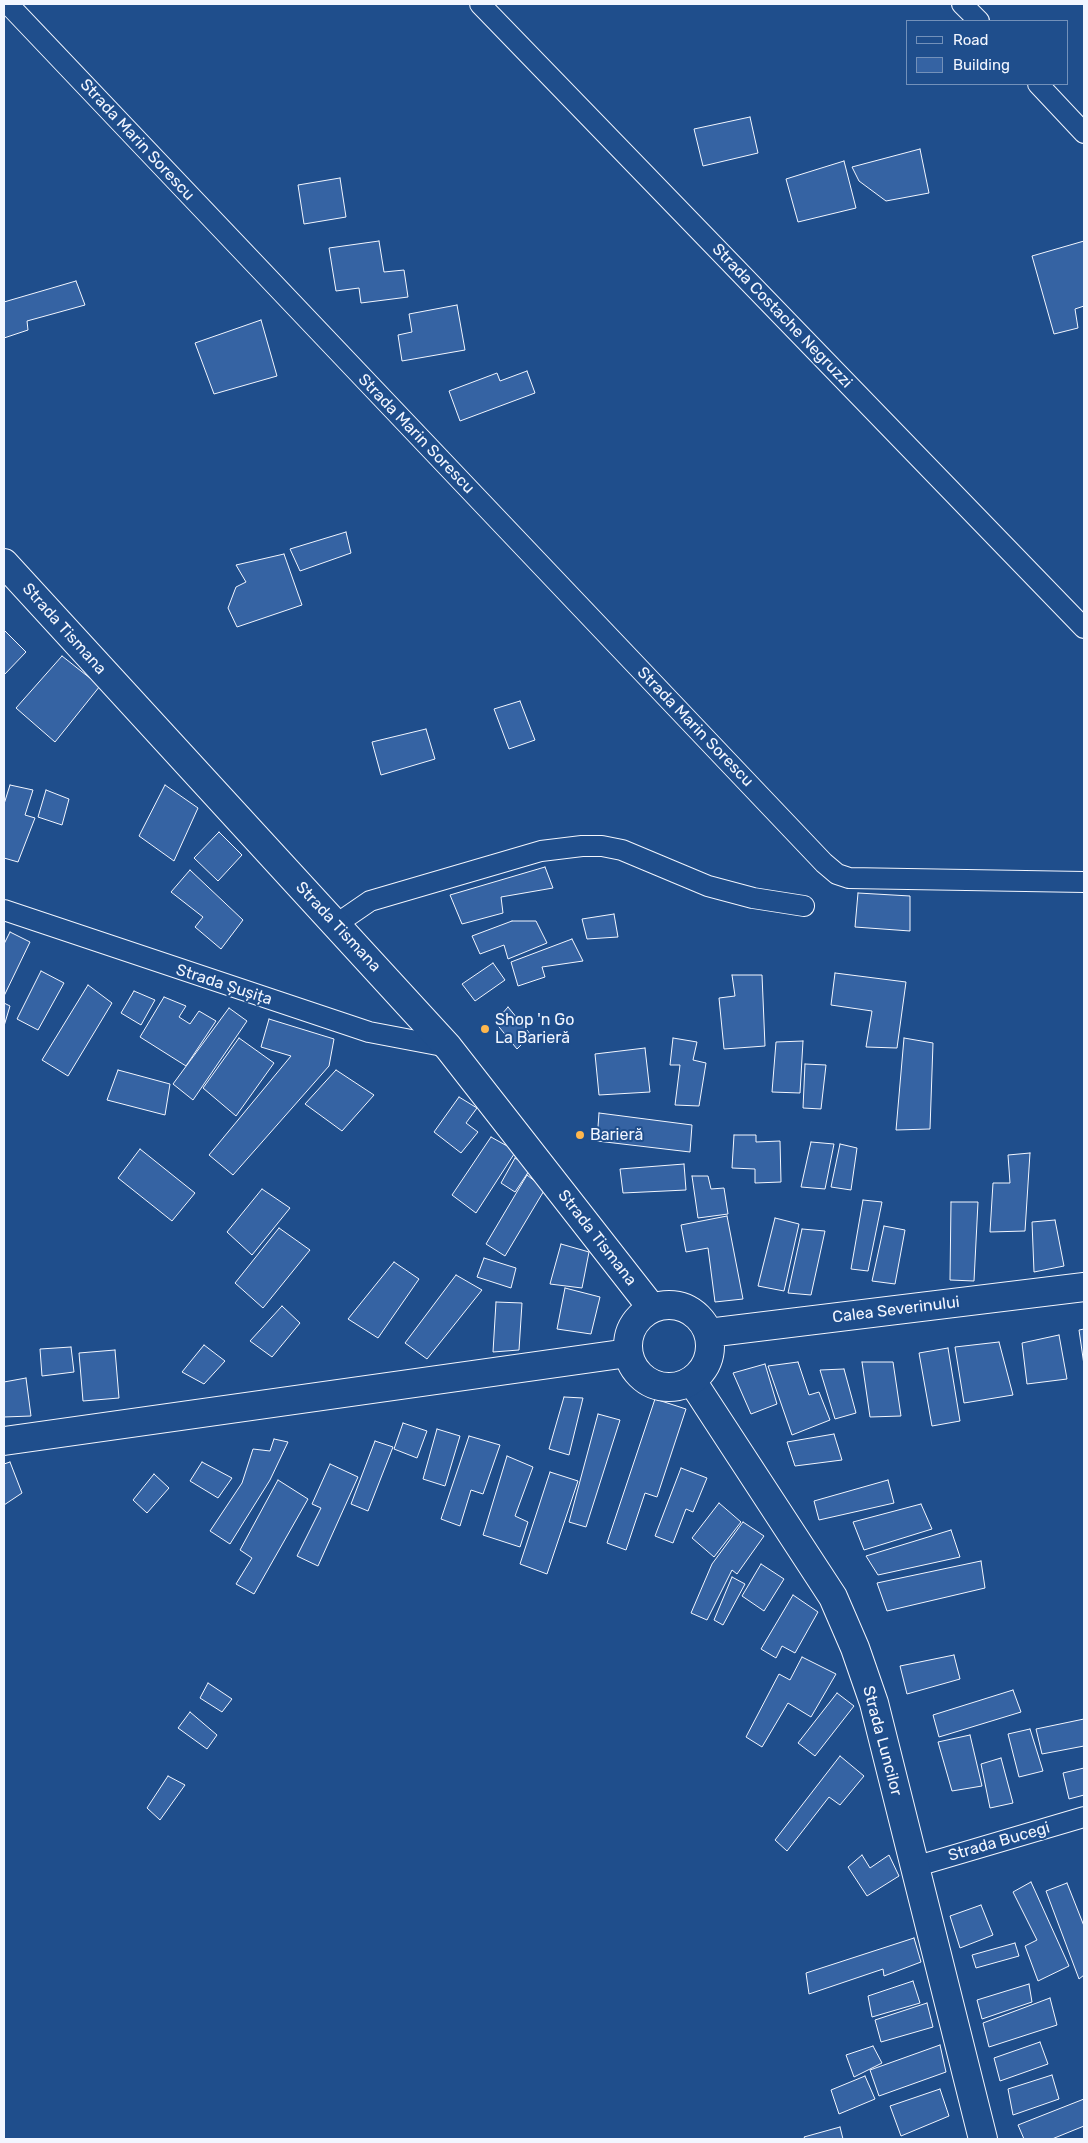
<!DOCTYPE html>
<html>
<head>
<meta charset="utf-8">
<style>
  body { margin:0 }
  #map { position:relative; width:1088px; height:2143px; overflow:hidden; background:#1f4e8c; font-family:Rubik,sans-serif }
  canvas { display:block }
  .frame { position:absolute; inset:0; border:5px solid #f2f6ff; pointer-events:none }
  .legend { position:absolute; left:906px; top:20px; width:162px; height:65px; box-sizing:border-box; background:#1f4e8c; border:1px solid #7391ba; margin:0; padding:6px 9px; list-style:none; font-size:15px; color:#f2f6ff }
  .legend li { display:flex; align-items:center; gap:10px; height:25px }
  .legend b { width:25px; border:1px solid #7391ba }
</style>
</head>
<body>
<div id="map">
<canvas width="1088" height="2143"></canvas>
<div class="frame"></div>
<ul class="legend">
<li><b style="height:6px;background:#1f4e8c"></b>Road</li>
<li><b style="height:14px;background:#3563a3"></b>Building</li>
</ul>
</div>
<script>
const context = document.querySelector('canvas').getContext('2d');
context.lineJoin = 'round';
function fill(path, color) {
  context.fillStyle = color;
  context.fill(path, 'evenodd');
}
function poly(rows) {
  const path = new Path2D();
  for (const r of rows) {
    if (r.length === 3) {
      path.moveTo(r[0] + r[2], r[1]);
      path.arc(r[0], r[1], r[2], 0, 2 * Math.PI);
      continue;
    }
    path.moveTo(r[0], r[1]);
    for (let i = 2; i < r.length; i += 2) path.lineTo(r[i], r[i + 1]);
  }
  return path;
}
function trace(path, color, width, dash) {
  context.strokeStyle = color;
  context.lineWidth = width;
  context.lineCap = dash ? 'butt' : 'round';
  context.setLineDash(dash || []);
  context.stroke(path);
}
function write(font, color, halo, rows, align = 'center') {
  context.font = font + ' Rubik,sans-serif';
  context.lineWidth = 4;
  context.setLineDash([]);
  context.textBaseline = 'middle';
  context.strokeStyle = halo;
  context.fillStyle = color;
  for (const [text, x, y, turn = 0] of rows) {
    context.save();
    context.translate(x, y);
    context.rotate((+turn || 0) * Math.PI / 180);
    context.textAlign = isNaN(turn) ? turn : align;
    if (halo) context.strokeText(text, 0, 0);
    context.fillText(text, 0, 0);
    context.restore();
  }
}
const building = poly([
  [750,117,758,153,703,166,694,129,750,117],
  [920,149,929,193,886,201,859,181,852,167,920,149],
  [844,161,856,208,798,222,786,179,844,161],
  [340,178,346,217,304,224,298,185,340,178],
  [379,241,384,272,404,270,408,297,361,303,359,288,336,291,329,248,379,241],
  [1084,241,1084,306,1075,309,1078,328,1054,334,1032,256,1084,241],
  [76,281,85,305,27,321,28,330,4,338,4,302,76,281],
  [457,305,465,350,402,361,398,335,412,332,409,314,457,305],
  [261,320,277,376,214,394,195,343,261,320],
  [527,371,535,393,460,421,449,391,497,373,500,381,527,371],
  [346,532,351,553,300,571,290,549,346,532],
  [284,554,302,605,237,627,228,608,236,587,246,582,236,565,284,554],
  [4,630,26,652,4,675,4,630],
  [62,656,100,686,55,742,16,708,62,656],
  [520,701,535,740,509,749,494,709,520,701],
  [426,729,435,759,381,775,372,742,426,729],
  [10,785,33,790,25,815,35,818,18,862,4,858,4,804,10,785],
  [165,785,198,808,174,861,139,836,165,785],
  [46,790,69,799,62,825,38,817,46,790],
  [219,832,242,855,218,881,194,858,219,832],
  [545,867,553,888,501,897,503,913,462,924,450,895,545,867],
  [190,870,243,920,221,949,195,927,203,917,171,892,190,870],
  [858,893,910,896,910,931,855,927,858,893],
  [614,914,618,937,587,939,582,919,614,914],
  [512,921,536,921,547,943,508,959,504,945,480,954,472,936,512,921],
  [10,932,30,942,4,996,4,944,10,932],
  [572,939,583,961,542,967,545,977,518,986,511,962,572,939],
  [493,963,505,980,475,1001,462,984,493,963],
  [41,971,64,983,38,1030,17,1019,41,971],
  [835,973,906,982,897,1048,866,1047,872,1011,831,1005,835,973],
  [732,975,762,975,765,1046,724,1049,719,998,735,996,732,975],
  [88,985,112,1003,68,1076,42,1060,88,985],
  [134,991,155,1000,141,1025,121,1013,134,991],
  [164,997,186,1006,179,1017,190,1024,199,1011,216,1021,186,1066,140,1037,164,997],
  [4,1003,10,1006,4,1026,4,1003],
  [508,1007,531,1035,517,1049,495,1022,508,1007],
  [229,1008,247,1021,193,1100,173,1084,229,1008],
  [269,1019,334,1039,329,1066,233,1175,209,1155,291,1056,261,1047,269,1019],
  [239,1038,274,1063,236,1116,203,1088,239,1038],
  [673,1038,697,1042,693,1060,706,1063,699,1106,675,1105,680,1065,670,1065,673,1038],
  [904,1038,933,1043,930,1129,896,1130,904,1038],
  [803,1041,800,1093,772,1092,776,1042,803,1041],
  [645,1048,650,1092,599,1095,595,1054,645,1048],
  [805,1064,826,1065,821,1109,803,1108,805,1064],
  [118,1070,170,1084,165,1115,107,1100,118,1070],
  [336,1070,374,1095,342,1131,305,1104,336,1070],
  [459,1097,477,1108,466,1123,478,1132,461,1153,434,1132,459,1097],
  [599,1113,692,1125,690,1152,597,1141,599,1113],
  [734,1135,756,1135,756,1142,780,1141,781,1182,755,1183,755,1169,732,1168,734,1135],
  [491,1137,516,1151,476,1213,452,1195,491,1137],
  [811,1142,834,1144,825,1189,801,1187,811,1142],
  [840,1144,857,1148,851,1190,831,1187,840,1144],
  [140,1149,195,1193,172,1221,118,1178,140,1149],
  [1030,1153,1025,1231,990,1232,993,1183,1010,1183,1008,1155,1030,1153],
  [515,1158,531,1168,515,1192,501,1183,515,1158],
  [684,1164,686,1190,623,1193,620,1169,684,1164],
  [527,1175,545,1189,505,1256,486,1244,527,1175],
  [692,1176,708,1176,711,1189,724,1188,728,1214,698,1218,692,1176],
  [262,1189,290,1208,252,1255,227,1232,262,1189],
  [863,1200,882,1202,868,1271,851,1269,863,1200],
  [951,1202,978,1202,974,1281,950,1280,951,1202],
  [727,1216,743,1299,715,1302,708,1248,686,1252,681,1225,727,1216],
  [775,1218,799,1224,784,1291,758,1286,775,1218],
  [1055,1220,1064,1266,1034,1272,1032,1222,1055,1220],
  [884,1226,905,1230,895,1284,872,1281,884,1226],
  [279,1228,310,1250,263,1308,235,1283,279,1228],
  [802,1229,825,1231,811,1295,788,1293,802,1229],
  [561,1244,589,1252,582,1288,550,1284,561,1244],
  [484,1258,516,1268,511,1288,477,1277,484,1258],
  [394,1262,419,1279,378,1338,348,1319,394,1262],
  [456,1275,482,1290,427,1359,405,1343,456,1275],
  [565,1288,600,1297,591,1334,557,1329,565,1288],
  [496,1302,522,1303,519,1350,493,1352,496,1302],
  [282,1306,300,1323,272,1357,250,1341,282,1306],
  [1084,1329,1084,1365,1079,1330,1084,1329],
  [1059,1335,1067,1379,1027,1384,1022,1343,1059,1335],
  [999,1342,1013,1395,964,1403,955,1347,999,1342],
  [204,1345,225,1361,204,1384,182,1372,204,1345],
  [71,1347,74,1372,42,1376,40,1349,71,1347],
  [948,1348,960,1421,932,1426,919,1353,948,1348],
  [115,1350,119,1398,83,1401,79,1353,115,1350],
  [798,1362,809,1395,819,1392,830,1420,792,1435,768,1366,798,1362],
  [862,1362,893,1362,901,1416,870,1417,862,1362],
  [765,1364,777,1404,751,1414,733,1373,765,1364],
  [844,1369,856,1413,835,1419,820,1370,844,1369],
  [26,1378,31,1416,4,1417,4,1382,26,1378],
  [564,1397,583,1398,569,1455,549,1449,564,1397],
  [655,1399,686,1409,657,1497,645,1493,626,1550,607,1543,655,1399],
  [598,1414,620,1420,586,1527,569,1522,598,1414],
  [403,1423,427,1431,417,1458,394,1449,403,1423],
  [437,1429,460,1436,445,1486,423,1479,437,1429],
  [834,1434,842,1460,795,1466,787,1442,834,1434],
  [469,1436,500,1445,483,1494,471,1490,460,1526,441,1519,469,1436],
  [274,1439,288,1442,270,1480,230,1544,210,1531,242,1483,253,1449,270,1451,274,1439],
  [375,1441,393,1447,368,1511,351,1504,375,1441],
  [507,1456,533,1467,515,1516,528,1522,520,1547,483,1535,507,1456],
  [10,1462,22,1493,4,1505,4,1464,10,1462],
  [202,1462,232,1478,218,1498,190,1481,202,1462],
  [330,1464,358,1477,318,1566,297,1556,321,1508,312,1504,330,1464],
  [681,1468,707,1478,693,1512,686,1509,673,1543,655,1536,681,1468],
  [550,1472,578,1481,547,1574,520,1564,550,1472],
  [154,1474,169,1488,147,1513,133,1500,154,1474],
  [278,1480,308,1499,254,1594,236,1584,252,1558,240,1550,278,1480],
  [888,1480,894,1503,819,1520,814,1501,888,1480],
  [719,1503,741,1522,714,1557,692,1538,719,1503],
  [921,1504,932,1529,864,1550,853,1522,921,1504],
  [743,1522,764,1536,737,1574,732,1570,707,1620,691,1613,712,1564,743,1522],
  [951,1530,960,1557,878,1575,866,1556,951,1530],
  [981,1561,985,1588,887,1611,877,1583,981,1561],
  [761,1564,784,1579,764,1611,742,1596,761,1564],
  [732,1577,745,1584,723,1625,714,1620,732,1577],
  [793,1595,818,1612,795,1653,782,1646,776,1658,761,1649,793,1595],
  [954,1655,960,1679,907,1694,900,1666,954,1655],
  [802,1657,836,1674,811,1717,788,1703,762,1747,746,1737,779,1674,790,1680,802,1657],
  [208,1683,232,1699,222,1712,200,1698,208,1683],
  [1013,1690,1021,1712,939,1737,933,1715,1013,1690],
  [837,1693,854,1706,815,1756,798,1743,837,1693],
  [190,1712,217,1735,207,1749,178,1728,190,1712],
  [1084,1719,1084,1746,1042,1754,1036,1729,1084,1719],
  [1030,1729,1043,1771,1019,1777,1008,1734,1030,1729],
  [970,1735,982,1786,952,1791,938,1742,970,1735],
  [840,1756,864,1776,840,1805,829,1797,787,1851,775,1840,840,1756],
  [1001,1758,1013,1803,990,1808,981,1764,1001,1758],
  [1084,1768,1084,1795,1069,1799,1063,1773,1084,1768],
  [168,1776,185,1785,160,1820,147,1808,168,1776],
  [862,1855,870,1868,889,1855,899,1876,867,1896,848,1867,862,1855],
  [1031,1882,1069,1966,1038,1981,1025,1946,1037,1940,1013,1892,1031,1882],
  [1067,1883,1084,1926,1084,1975,1079,1979,1046,1891,1067,1883],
  [981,1905,993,1935,960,1948,950,1916,981,1905],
  [914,1938,921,1962,884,1976,883,1969,809,1994,806,1973,914,1938],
  [1015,1943,1019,1956,976,1968,972,1955,1015,1943],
  [913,1981,920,2003,872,2017,868,1996,913,1981],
  [1029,1984,1032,2002,982,2019,977,2000,1029,1984],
  [1050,1998,1057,2025,989,2047,983,2023,1050,1998],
  [927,2003,933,2027,881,2042,875,2020,927,2003],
  [1040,2042,1048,2064,1000,2081,994,2058,1040,2042],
  [940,2045,946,2072,879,2096,870,2070,940,2045],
  [873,2046,882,2063,854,2077,846,2055,873,2046],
  [1052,2075,1059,2099,1013,2115,1008,2089,1052,2075],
  [865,2076,875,2099,839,2114,831,2090,865,2076],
  [940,2089,949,2116,901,2136,890,2106,940,2089],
  [1084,2099,1084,2126,1052,2139,1024,2139,1018,2125,1084,2099],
  [840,2127,843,2139,805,2139,804,2137,840,2127]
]);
const street = poly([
  [8,4,824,863,837,874,849,878,1084,882],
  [480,4,1084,628],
  [962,4,979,21],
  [1038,84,1084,133],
  [4,910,369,1032,448,1047],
  [335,925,370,901,541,851,582,846,602,846,622,850,708,886,753,898,804,906],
  [914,1867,1084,1817]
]);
const secondary = poly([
  [692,1381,833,1597,855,1648,874,1703,983,2139]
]);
const primary = poly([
  [4,563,448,1047,652,1308],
  [669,1346,41],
  [708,1333,1084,1287],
  [4,1441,628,1353]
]);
const markers = [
  [485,1029,5,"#ffb74d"],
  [580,1135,5,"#ffb74d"]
];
const streetNames = [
  ["Strada Marin Sorescu",137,140,47],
  ["Strada Costache Negruzzi",782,316,46],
  ["Strada Marin Sorescu",416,434,46],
  ["Strada Tismana",64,629,48],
  ["Strada Marin Sorescu",695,727,46],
  ["Strada Tismana",338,927,47],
  ["Strada Șușița",224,985,18],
  ["Strada Tismana",597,1238,52],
  ["Calea Severinului",896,1310,-7],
  ["Strada Luncilor",882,1741,75],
  ["Strada Bucegi",999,1842,-16]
];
const poiNames = [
  ["Shop 'n Go",495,1020],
  ["La Barieră",495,1038],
  ["Barieră",590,1135]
];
fill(building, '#3563a3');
trace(building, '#f2f6ff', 1);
trace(street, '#f2f6ff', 22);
trace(secondary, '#f2f6ff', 30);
trace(primary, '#f2f6ff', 30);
trace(street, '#1f4e8c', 20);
trace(secondary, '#1f4e8c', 28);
trace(primary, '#1f4e8c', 28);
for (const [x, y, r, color] of markers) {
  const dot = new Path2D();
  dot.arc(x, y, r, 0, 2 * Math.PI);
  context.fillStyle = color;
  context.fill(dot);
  trace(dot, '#1f4e8c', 2);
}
write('16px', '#f2f6ff', '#1f4e8c', streetNames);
write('16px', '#f2f6ff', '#1f4e8c', poiNames, 'left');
</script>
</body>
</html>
